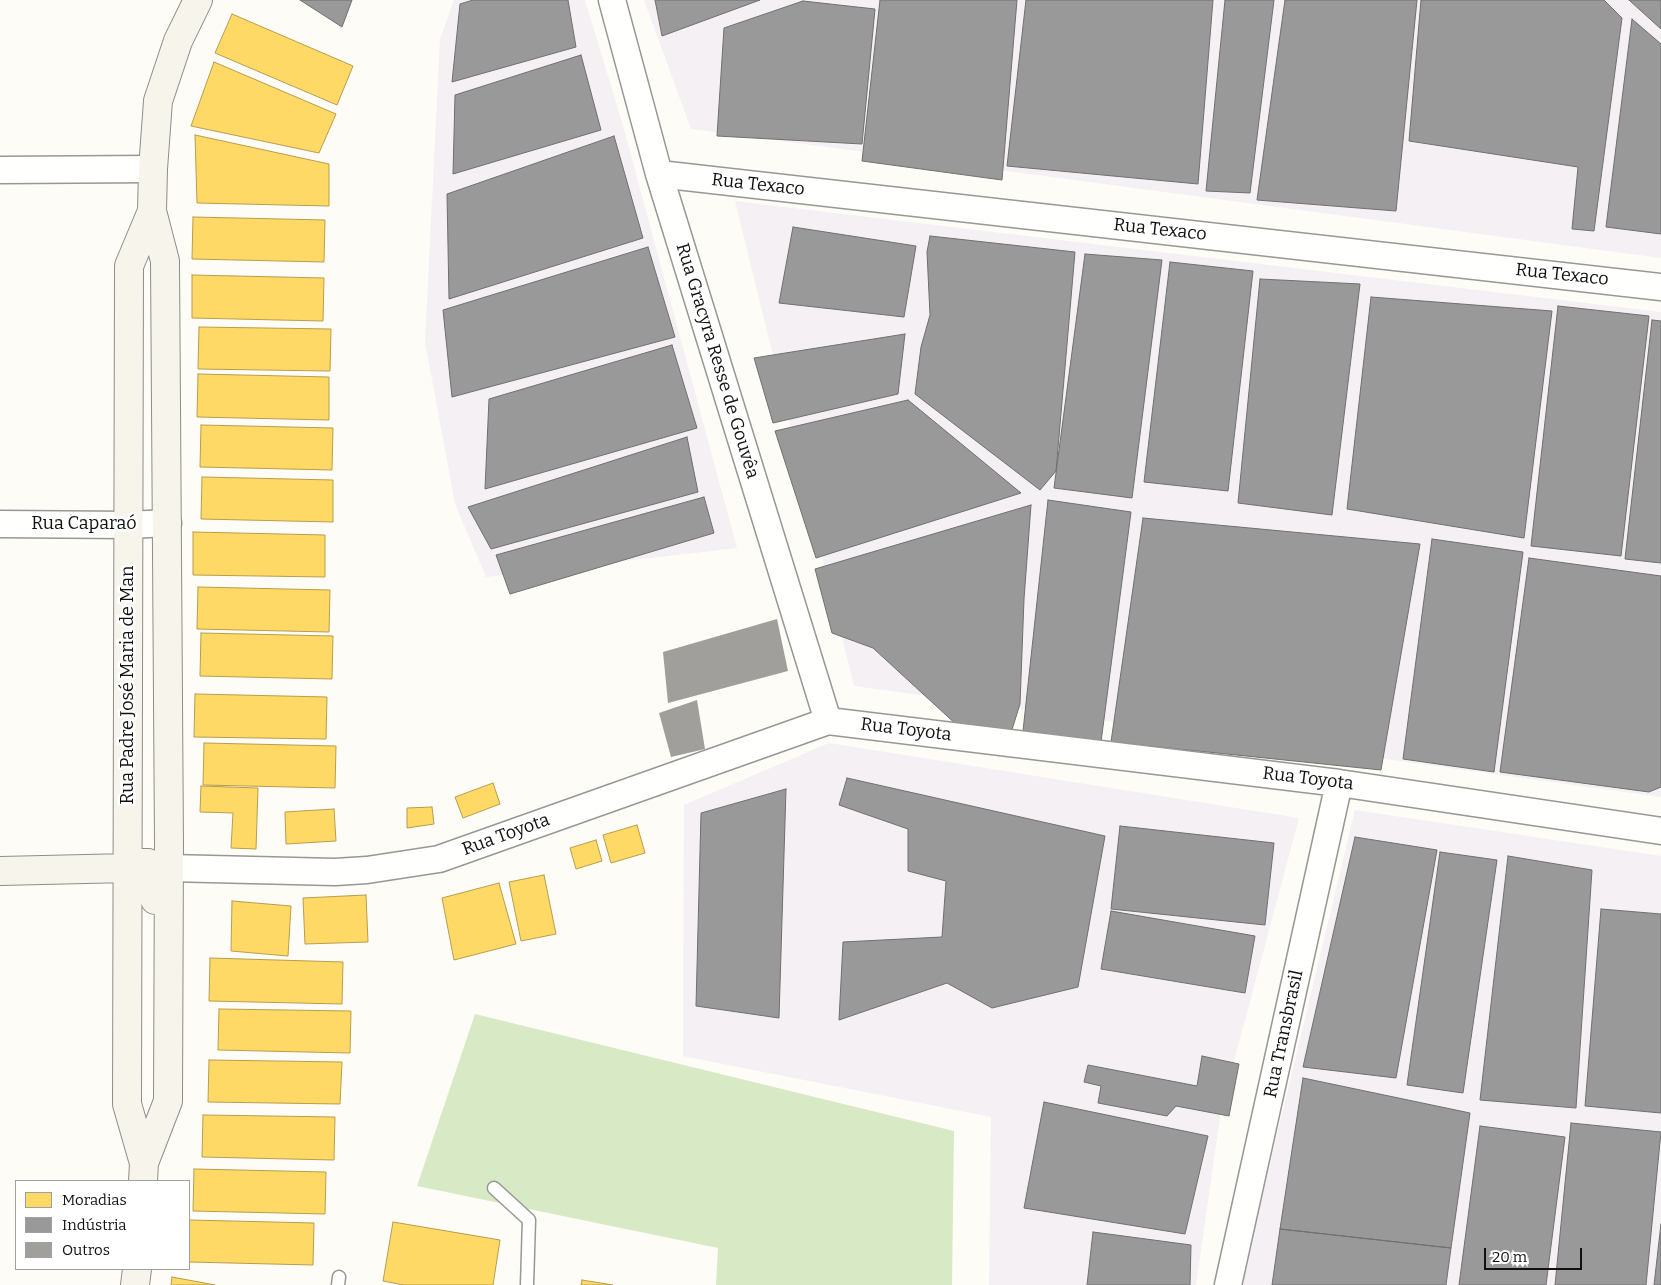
<!DOCTYPE html>
<html>
<head>
<meta charset="utf-8">
<style>
  body { margin:0 }
  #map { position:relative; width:1661px; height:1285px; overflow:hidden; background:#fdfcf7; font-family:Bitter,serif }
  canvas { display:block }
  .legend { position:absolute; left:15px; top:1180px; width:175px; height:90px; box-sizing:border-box; background:#fff; border:1px solid #a0a0a0; margin:0; padding:6px 9px; list-style:none; font-size:15px; color:#111 }
  .legend li { display:flex; align-items:center; gap:10px; height:25px }
  .legend b { width:25px; border:1px solid #a0a0a0 }
  .scale { position:absolute; left:1484px; top:1248px; width:98px; height:22px; box-sizing:border-box; border:2px solid #111; border-top:0; padding-left:6px; font-size:15px; line-height:18px; white-space:nowrap; color:#111; -webkit-text-stroke:4px #fff; paint-order:stroke }
</style>
</head>
<body>
<div id="map">
<canvas width="1661" height="1285"></canvas>
<ul class="legend">
<li><b style="height:14px;background:#ffd966"></b>Moradias</li>
<li><b style="height:14px;background:#999"></b>Indústria</li>
<li><b style="height:14px;background:#a19f9c"></b>Outros</li>
</ul>
<div class="scale">20 m</div>
</div>
<script>
const context = document.querySelector('canvas').getContext('2d');
context.lineJoin = 'round';
function fill(path, color) {
  context.fillStyle = color;
  context.fill(path, 'evenodd');
}
function poly(rows) {
  const path = new Path2D();
  for (const r of rows) {
    path.moveTo(r[0], r[1]);
    for (let i = 2; i < r.length; i += 2) path.lineTo(r[i], r[i + 1]);
  }
  return path;
}
function trace(path, color, width, dash) {
  context.strokeStyle = color;
  context.lineWidth = width;
  context.lineCap = dash ? 'butt' : 'round';
  context.setLineDash(dash || []);
  context.stroke(path);
}
function write(font, color, halo, rows, align = 'center') {
  context.font = font + ' Bitter,serif';
  context.lineWidth = 5;
  context.setLineDash([]);
  context.textBaseline = 'middle';
  context.strokeStyle = halo;
  context.fillStyle = color;
  for (const [text, x, y, turn = 0] of rows) {
    context.save();
    context.translate(x, y);
    context.rotate((+turn || 0) * Math.PI / 180);
    context.textAlign = isNaN(turn) ? turn : align;
    if (halo) context.strokeText(text, 0, 0);
    context.fillText(text, 0, 0);
    context.restore();
  }
}
const industrial = poly([
  [454,0,585,0,622,122,737,548,486,577,455,504,425,342,440,39],
  [644,0,1661,0,1661,258,691,129],
  [735,201,1661,312,1661,797,854,686],
  [829,743,1299,818,1221,1110,1196,1285,989,1285,991,1117,683,1056,684,805],
  [1355,810,1661,856,1661,1285,1241,1285]
]);
const forest = poly([
  [475,1014,954,1131,952,1285,716,1285,718,1248,417,1186]
]);
const homes = poly([
  [232,14,353,66,337,105,215,53,232,14],
  [214,62,336,114,319,153,191,126,214,62],
  [195,135,329,164,329,206,197,203,195,135],
  [193,217,325,220,324,262,192,259,193,217],
  [192,275,324,278,323,321,192,318,192,275],
  [199,327,331,329,330,371,198,369,199,327],
  [198,374,329,377,329,420,197,417,198,374],
  [201,425,333,428,332,470,200,467,201,425],
  [202,477,333,480,333,522,201,519,202,477],
  [193,532,325,535,325,577,193,575,193,532],
  [198,587,330,590,329,632,197,629,198,587],
  [201,633,333,636,332,679,200,676,201,633],
  [195,694,327,697,326,739,194,737,195,694],
  [204,743,336,746,335,788,203,785,204,743],
  [493,783,500,804,463,818,455,797,493,783],
  [201,786,258,788,256,849,231,848,233,813,200,812,201,786],
  [432,807,434,824,407,828,407,808,432,807],
  [334,809,336,841,286,844,285,812,334,809],
  [637,825,645,853,611,863,603,835,637,825],
  [596,840,602,861,576,869,570,848,596,840],
  [544,875,556,934,521,941,509,882,544,875],
  [499,883,516,944,454,960,442,898,499,883],
  [366,895,368,942,305,944,303,898,366,895],
  [232,901,291,906,288,956,231,951,232,901],
  [210,958,343,962,342,1004,209,1001,210,958],
  [219,1009,351,1011,350,1053,218,1050,219,1009],
  [209,1060,342,1062,340,1104,208,1102,209,1060],
  [203,1115,335,1117,334,1160,202,1157,203,1115],
  [194,1169,326,1172,325,1214,193,1211,194,1169],
  [189,1220,314,1223,313,1265,189,1262,189,1220],
  [393,1222,500,1240,493,1285,404,1285,383,1281,393,1222],
  [172,1277,215,1285,171,1285,172,1277],
  [582,1280,613,1285,581,1285,582,1280]
]);
const industry = poly([
  [300,0,352,0,342,27,300,0],
  [473,0,568,0,576,47,452,82,460,4,473,0],
  [655,0,760,0,662,36,655,0],
  [880,0,1017,0,1002,180,862,161,880,0],
  [1026,0,1213,0,1198,184,1007,166,1026,0],
  [1225,0,1274,0,1250,193,1206,191,1225,0],
  [1285,0,1417,0,1396,211,1257,200,1285,0],
  [1421,0,1604,0,1622,18,1594,231,1572,229,1578,167,1409,141,1421,0],
  [1629,0,1661,0,1661,29,1629,0],
  [803,1,875,9,862,144,717,136,724,28,803,1],
  [1632,19,1661,44,1661,234,1606,227,1632,19],
  [581,55,601,130,453,174,455,95,581,55],
  [614,136,643,238,449,299,447,194,614,136],
  [793,227,916,246,904,317,779,303,793,227],
  [930,236,1075,252,1056,471,1040,490,915,394,921,347,930,315,927,252,930,236],
  [648,247,675,337,452,397,443,310,648,247],
  [1085,254,1162,260,1132,498,1054,488,1085,254],
  [1170,262,1253,271,1228,491,1144,482,1170,262],
  [1260,279,1360,284,1332,515,1238,503,1260,279],
  [1371,297,1552,311,1524,538,1347,509,1371,297],
  [1558,306,1649,316,1621,556,1531,546,1558,306],
  [1652,320,1661,321,1661,563,1625,559,1652,320],
  [905,334,898,394,773,423,754,358,905,334],
  [672,345,697,428,485,489,489,399,672,345],
  [908,400,1021,493,816,558,775,431,908,400],
  [687,437,698,492,491,549,468,507,687,437],
  [704,497,714,533,510,594,496,555,704,497],
  [1048,500,1131,512,1101,742,1023,731,1048,500],
  [1031,505,1024,599,1020,704,1010,736,959,727,873,648,832,633,815,569,1031,505],
  [1143,518,1420,544,1381,770,1111,742,1143,518],
  [1432,539,1523,552,1494,772,1403,759,1432,539],
  [1529,558,1661,576,1661,787,1649,792,1500,772,1529,558],
  [847,778,1105,836,1078,987,992,1008,947,983,839,1020,843,942,942,937,946,881,908,871,908,829,839,805,847,778],
  [786,789,779,1018,696,1006,701,813,786,789],
  [1120,826,1274,843,1265,925,1111,909,1120,826],
  [1355,837,1437,850,1396,1078,1303,1067,1355,837],
  [1440,852,1497,860,1463,1093,1407,1085,1440,852],
  [1508,856,1592,870,1576,1108,1480,1100,1508,856],
  [1601,909,1661,914,1661,1113,1585,1106,1601,909],
  [1111,911,1255,936,1245,993,1101,969,1111,911],
  [1202,1056,1239,1064,1229,1116,1176,1106,1167,1116,1098,1103,1101,1086,1084,1082,1088,1065,1197,1086,1202,1056],
  [1303,1078,1470,1113,1451,1248,1280,1229,1303,1078],
  [1044,1102,1208,1136,1185,1234,1024,1208,1044,1102],
  [1571,1123,1661,1132,1646,1285,1555,1285,1571,1123],
  [1480,1126,1565,1137,1546,1285,1459,1285,1480,1126],
  [1661,1224,1661,1285,1654,1285,1661,1224],
  [1280,1229,1451,1248,1446,1285,1272,1285,1280,1229],
  [1093,1232,1191,1245,1190,1285,1087,1285,1093,1232]
]);
const building = poly([
  [777,619,788,671,668,703,663,652],
  [697,700,705,749,671,757,659,713]
]);
const lane = poly([
  [494,1188,529,1220,527,1285],
  [338,1285,339,1277]
]);
const street = poly([
  [612,0,659,174,828,721],
  [0,170,153,169],
  [659,174,1661,287],
  [0,524,129,525,168,523],
  [169,868,335,872,367,870,439,859,828,721,1339,783,1661,831],
  [1228,1285,1339,783]
]);
const secondary = poly([
  [0,871,128,868,137,863,148,863,155,872,155,900],
  [144,1163,127,1104,129,266,152,211],
  [143,1181,144,1163,168,1101,169,846,165,261,152,211,153,169,158,101,178,41,198,0],
  [135,1285,137,1269]
]);
const streetNames = [
  ["Rua Texaco",758,185,6],
  ["Rua Texaco",1160,230,6],
  ["Rua Texaco",1562,275,6],
  ["Rua Gracyra Resse de Gouvêa",717,361,73],
  ["Rua Caparaó",84,524],
  ["Rua Padre José Maria de Man",128,685,-90],
  ["Rua Toyota",906,730,7],
  ["Rua Toyota",1308,779,7],
  ["Rua Toyota",506,835,-20],
  ["Rua Transbrasil",1284,1034,-78]
];
fill(industrial, '#f5f0f3');
fill(forest, '#d8eac5');
fill(homes, '#ffd966');
trace(homes, '#b89d4c', 1);
fill(industry, '#999');
trace(industry, '#707070', 1);
fill(building, '#a19f9c');
trace(lane, '#979795', 15);
trace(street, '#979795', 29);
trace(secondary, '#8e8d8b', 30);
trace(lane, '#fffffe', 12);
trace(street, '#fffffe', 26);
trace(secondary, '#f6f4eb', 28);
write('18px', '#111', '#fff', streetNames);
</script>
</body>
</html>
